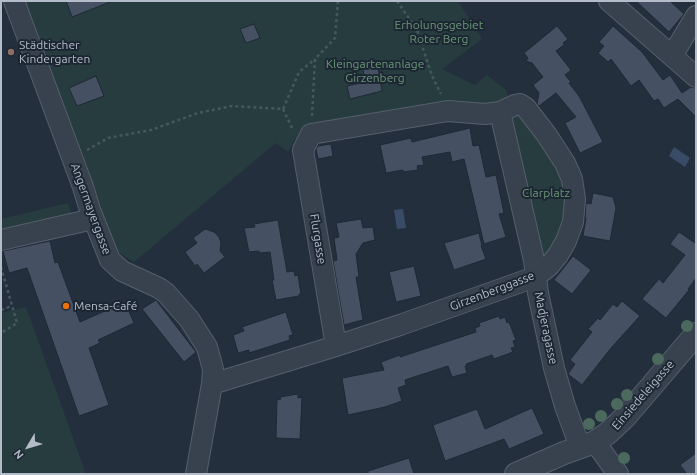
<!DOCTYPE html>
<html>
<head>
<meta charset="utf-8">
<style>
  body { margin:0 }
  #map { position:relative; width:697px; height:475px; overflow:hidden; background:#242f3e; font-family:Ubuntu,sans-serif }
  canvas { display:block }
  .frame { position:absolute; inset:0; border:2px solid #b4bcc9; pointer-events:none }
  .north { position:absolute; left:8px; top:427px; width:40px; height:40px; -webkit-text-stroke:3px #1d2633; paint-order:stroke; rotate:232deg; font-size:11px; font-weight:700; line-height:16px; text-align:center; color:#b4bcc9 }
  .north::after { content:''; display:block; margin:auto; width:14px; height:18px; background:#b4bcc9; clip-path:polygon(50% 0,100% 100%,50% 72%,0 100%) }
</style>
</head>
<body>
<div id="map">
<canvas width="697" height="475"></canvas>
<div class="frame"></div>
<div class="north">N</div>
</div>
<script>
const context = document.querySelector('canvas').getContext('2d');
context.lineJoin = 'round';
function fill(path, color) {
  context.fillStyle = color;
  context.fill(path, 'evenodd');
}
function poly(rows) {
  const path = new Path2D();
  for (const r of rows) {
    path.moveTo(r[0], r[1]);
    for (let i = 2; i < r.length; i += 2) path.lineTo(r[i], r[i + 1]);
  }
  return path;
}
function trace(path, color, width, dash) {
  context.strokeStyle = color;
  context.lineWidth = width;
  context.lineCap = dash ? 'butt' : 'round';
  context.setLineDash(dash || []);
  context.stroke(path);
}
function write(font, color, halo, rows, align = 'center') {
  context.font = font + ' Ubuntu,sans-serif';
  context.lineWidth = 4;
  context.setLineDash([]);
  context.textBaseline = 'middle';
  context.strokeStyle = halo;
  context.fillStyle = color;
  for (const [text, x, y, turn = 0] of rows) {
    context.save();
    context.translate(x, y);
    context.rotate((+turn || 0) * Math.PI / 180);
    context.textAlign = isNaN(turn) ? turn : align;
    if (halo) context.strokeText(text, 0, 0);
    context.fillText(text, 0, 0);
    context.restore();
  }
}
const green = poly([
  [15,1,458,1,482,39,442,69,475,85,487,75,505,89,508,94,507,99,498,105,322,122,305,128,294,141,288,152,276,143,134,262,115,250,41,99,3,5,15,2],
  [514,114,522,114,563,178,567,215,554,246,540,263,509,124],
  [68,203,73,219,1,236,1,219],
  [26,307,86,474,1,474,1,313]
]);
const water = poly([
  [674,147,690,158,685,167,669,156],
  [403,209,406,228,397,229,394,210]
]);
const building = poly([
  [66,1,110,1,110,2,72,17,66,1],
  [636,1,670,1,684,14,669,32,636,1],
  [254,24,260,38,246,43,240,29,254,24],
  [557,26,568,39,563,43,565,44,556,51,571,70,565,75,571,82,569,83,579,96,603,142,580,153,565,123,576,117,556,93,539,106,537,104,539,93,533,85,543,77,532,63,526,61,528,58,524,53,557,26],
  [613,26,642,52,663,80,670,75,682,93,691,87,696,88,696,117,678,99,664,108,658,99,654,101,639,80,631,86,611,59,608,62,598,53,604,46,599,42,613,26],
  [377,61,382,91,350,99,347,86,365,82,362,64,377,61],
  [96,76,104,96,77,106,69,88,96,76],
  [470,128,473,146,479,145,486,177,496,175,504,213,499,214,506,237,484,244,464,159,452,162,450,152,422,157,424,165,417,166,418,170,403,172,403,170,386,173,380,145,411,138,412,142,470,128],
  [331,144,333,156,318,159,316,149,318,146,331,144],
  [593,193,613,197,616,208,610,241,583,236,586,218,585,218,586,203,591,204,593,193],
  [361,219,363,228,373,227,375,240,363,243,356,254,359,277,356,277,363,320,344,325,333,261,337,260,334,238,339,237,336,223,361,219],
  [278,220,287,272,294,271,295,276,298,275,301,294,299,294,299,296,276,300,272,280,274,280,270,252,259,253,259,251,249,252,244,228,255,227,254,224,278,220],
  [205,229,214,232,219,237,221,243,220,251,225,257,204,273,197,264,195,266,185,252,197,243,193,238,205,229],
  [679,232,695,243,696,242,696,278,688,289,689,290,666,318,642,299,659,279,663,283,685,255,670,244,679,232],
  [479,233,482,246,481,246,486,259,454,270,444,243,479,233],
  [50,241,55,263,58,262,80,322,125,302,134,323,98,340,100,343,89,348,109,405,79,416,27,268,9,273,3,251,50,241],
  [573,256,591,270,572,294,554,280,573,256],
  [414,266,421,296,396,302,389,272,414,266],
  [156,300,196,352,184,362,142,309,156,300],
  [622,301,640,316,611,348,582,385,568,374,575,364,570,360,592,332,588,329,598,318,600,320,613,304,617,307,622,301],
  [286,312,293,335,289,336,290,340,249,353,249,350,238,353,233,335,244,331,242,327,286,312],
  [499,316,500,319,505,317,507,323,509,322,516,340,513,341,515,347,511,348,513,352,494,359,492,355,466,364,467,366,465,366,467,373,452,377,448,366,405,380,406,385,398,388,402,401,385,407,348,415,342,378,384,370,381,362,400,355,400,357,476,332,475,328,480,326,479,323,499,316],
  [298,394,298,398,302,397,300,439,276,438,277,400,281,399,280,397,298,394],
  [532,408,544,434,509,449,504,439,445,461,433,425,477,409,485,429,532,408],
  [696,453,696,474,687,474,680,465,696,453],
  [409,458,414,474,368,474,368,471,409,458]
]);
const path = poly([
  [397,1,417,30,432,76,441,94],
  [283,109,293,130],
  [312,116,315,59,335,38,338,1],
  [87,150,108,138,151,130,198,113,232,106,283,109,299,72,315,59],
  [1,267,17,323,1,333],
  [1,310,12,306]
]);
const minor = poly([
  [14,1,83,187,90,210,110,260,122,271,159,288,166,293,189,319,207,347,213,369,212,384,196,474],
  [609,1,696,77],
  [672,56,696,16],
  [500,112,534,260,538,293,554,368,565,406,580,447],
  [1,240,93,219],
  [212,384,336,346,400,325,535,277,549,266,558,255,566,241,573,222,575,199,572,179,565,163,546,134,526,108,520,104,515,105,500,112,485,114,448,111,311,134,303,150,336,346],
  [595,442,618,474]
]);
const tertiary = poly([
  [516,474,564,453,595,442,608,433,625,417,696,334]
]);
const trees = [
  [687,326],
  [658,359],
  [627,395],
  [617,404],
  [601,416],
  [589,424],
  [624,458]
];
const markers = [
  [11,52,4,"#8d6e63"],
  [66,306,4,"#e8710a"]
];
const parkNames = [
  ["Erholungsgebiet",439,25],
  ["Roter Berg",439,39],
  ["Kleingartenanlage",375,64],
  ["Girzenberg",375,78],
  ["Clarplatz",546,193]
];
const poiNames = [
  ["Städtischer",19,45],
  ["Kindergarten",19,59],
  ["Mensa-Café",74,306]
];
const streetNames = [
  ["Angermayergasse",91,209,70],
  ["Flurgasse",318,239,81],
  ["Girzenberggasse",492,291,-21],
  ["Madjeragasse",546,328,78],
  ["Einsiedeleigasse",643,395,-49]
];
fill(green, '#263c3f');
fill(water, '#394c67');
fill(building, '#455162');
trace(building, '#1f2835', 1);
trace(minor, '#565f6c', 22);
trace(tertiary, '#565f6c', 24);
trace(path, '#44595c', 2.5, [3, 3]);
trace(minor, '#38414e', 20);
trace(tertiary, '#38414e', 22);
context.fillStyle = '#4b6a5d';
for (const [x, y] of trees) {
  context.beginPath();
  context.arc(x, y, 6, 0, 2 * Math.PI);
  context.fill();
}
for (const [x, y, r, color] of markers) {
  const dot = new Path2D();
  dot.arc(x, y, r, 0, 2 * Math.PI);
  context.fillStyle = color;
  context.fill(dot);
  trace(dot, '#1d2633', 1.5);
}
write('12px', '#6b9a76', '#1d2633', parkNames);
write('12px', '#b4bcc9', '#1d2633', poiNames, 'left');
write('12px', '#b4bcc9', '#1d2633', streetNames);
</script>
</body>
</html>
